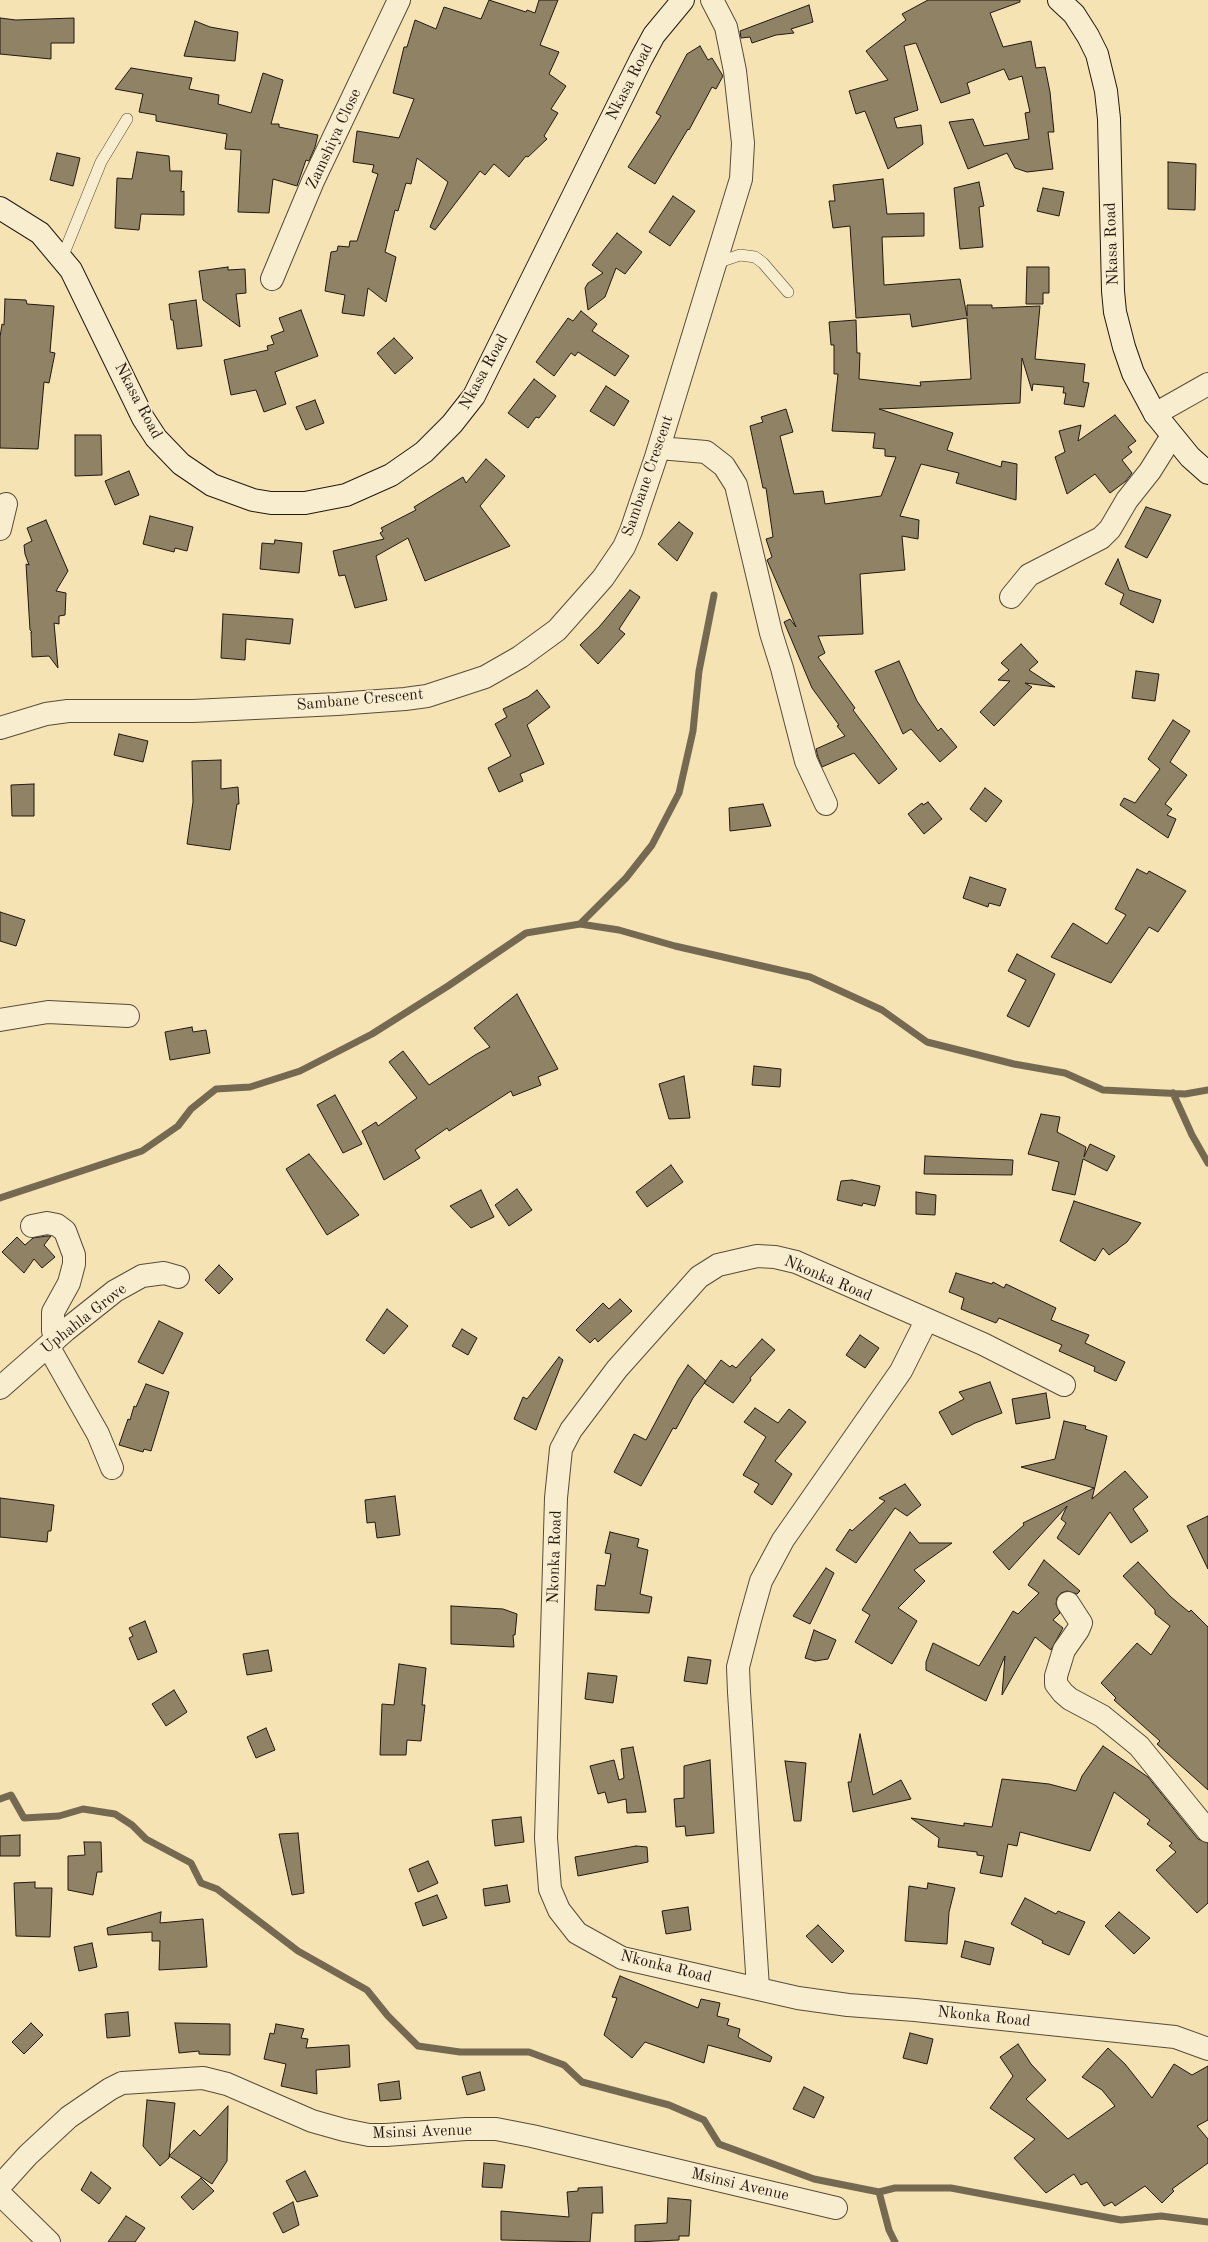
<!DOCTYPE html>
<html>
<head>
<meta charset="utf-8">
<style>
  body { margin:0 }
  canvas { display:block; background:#f5e3b3 }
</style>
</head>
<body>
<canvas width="1208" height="2242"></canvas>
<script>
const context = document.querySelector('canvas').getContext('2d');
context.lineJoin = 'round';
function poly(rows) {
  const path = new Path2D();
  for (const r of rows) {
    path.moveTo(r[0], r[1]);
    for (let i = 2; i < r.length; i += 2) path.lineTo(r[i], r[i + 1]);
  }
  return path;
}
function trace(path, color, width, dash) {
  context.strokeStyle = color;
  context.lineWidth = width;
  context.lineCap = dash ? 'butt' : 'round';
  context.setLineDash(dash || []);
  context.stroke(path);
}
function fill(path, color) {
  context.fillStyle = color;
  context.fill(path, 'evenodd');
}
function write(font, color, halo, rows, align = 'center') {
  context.font = font + ' "Old Standard TT",serif';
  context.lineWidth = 3.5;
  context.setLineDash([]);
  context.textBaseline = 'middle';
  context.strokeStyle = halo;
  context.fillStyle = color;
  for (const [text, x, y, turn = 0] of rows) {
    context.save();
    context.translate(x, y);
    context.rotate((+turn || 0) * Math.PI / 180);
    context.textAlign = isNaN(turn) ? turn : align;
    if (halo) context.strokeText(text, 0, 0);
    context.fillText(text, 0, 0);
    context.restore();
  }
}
const stream = poly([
  [580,924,626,878,652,845,679,793,693,731,699,671,714,595],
  [1173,1093,1192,1135,1208,1163],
  [0,1198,142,1151,178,1126,191,1109,216,1089,250,1087,300,1071,372,1034,448,986,526,933,580,924,619,930,675,946,810,977,882,1010,927,1042,1014,1064,1065,1073,1103,1090,1185,1094,1208,1090],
  [0,1799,11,1795,24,1818,59,1816,83,1809,115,1814,132,1825,146,1839,191,1863,201,1883,217,1889,298,1951,367,1990,388,2016,418,2046,460,2052,529,2052,564,2065,582,2082,669,2105,704,2120,719,2144,814,2179,879,2192,895,2188,951,2188,1121,2220,1161,2216,1208,2222],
  [879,2192,889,2230,895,2242]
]);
const building = poly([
  [489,0,526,12,527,10,535,13,539,0,558,0,540,45,559,52,549,74,566,86,551,109,558,113,544,136,547,139,528,157,526,156,509,177,494,164,485,175,480,171,435,230,430,227,448,182,417,158,411,184,406,183,398,211,395,210,385,252,396,257,386,302,368,288,364,316,342,313,345,295,325,291,331,252,337,251,338,246,349,247,350,241,357,241,378,174,372,172,374,165,353,162,357,131,399,138,414,99,393,93,404,47,407,47,415,20,436,29,444,7,481,19,489,0],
  [928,0,1020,0,1020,2,990,13,1003,47,1031,41,1036,68,1045,67,1050,92,1054,132,1048,132,1053,169,1027,172,1015,168,1007,153,968,169,949,122,973,119,984,146,1029,139,1025,113,1030,112,1022,76,1009,80,1004,69,967,83,970,93,941,103,916,43,904,46,918,110,894,118,897,128,921,125,923,144,888,169,865,111,856,114,849,91,888,80,866,51,906,20,902,14,928,0],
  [809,5,813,22,791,29,794,33,776,35,752,43,750,37,741,38,740,31,809,5],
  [0,18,16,20,74,18,74,43,51,43,51,59,0,54,0,18],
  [195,21,210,27,238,32,235,61,184,56,195,21],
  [700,46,708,60,712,58,723,76,716,89,712,87,689,130,688,129,655,184,628,167,661,116,656,113,687,54,700,46],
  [131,68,192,78,189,89,219,95,218,104,251,113,263,73,283,80,271,124,279,124,279,127,318,135,315,147,309,161,306,160,297,186,273,179,269,213,238,212,241,150,225,149,227,134,156,121,156,115,139,112,143,94,115,89,131,68],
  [137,152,169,156,170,171,182,171,181,192,184,191,184,215,141,214,139,230,115,228,117,178,132,179,137,152],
  [57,153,80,158,73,186,50,180,57,153],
  [1168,162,1196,164,1195,210,1168,209,1168,162],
  [883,179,887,214,924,213,924,236,882,237,884,285,960,279,967,316,967,305,992,305,992,308,1040,306,1035,359,1085,364,1083,382,1089,383,1084,407,1064,404,1066,393,1063,393,1064,387,1033,384,1032,391,1022,358,1020,403,879,409,953,433,947,450,1001,467,1002,461,1017,464,1016,500,956,483,959,473,921,464,900,516,919,520,918,539,902,536,905,570,860,574,863,634,818,636,825,653,818,657,855,708,853,710,897,769,879,784,854,753,822,767,818,757,816,749,845,736,837,726,839,725,812,688,784,622,790,619,796,627,767,560,772,557,766,539,773,537,766,488,763,488,750,426,763,422,761,417,786,409,793,432,780,436,794,494,823,491,825,504,881,496,896,457,885,456,885,449,873,448,875,433,832,431,838,374,834,374,834,345,831,345,829,322,856,320,857,353,860,353,859,379,921,386,920,382,971,379,967,318,912,327,910,314,856,318,850,226,833,228,829,201,835,201,833,185,883,179],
  [979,182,984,206,979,207,983,247,960,249,954,188,979,182],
  [1043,188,1064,192,1059,216,1037,211,1043,188],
  [673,196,695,211,670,246,649,232,673,196],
  [617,233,642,252,625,274,616,268,605,297,588,310,585,288,588,283,603,273,592,265,617,233],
  [228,267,228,270,245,269,246,293,236,294,240,327,203,300,199,271,228,267],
  [1027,267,1049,267,1049,293,1043,293,1043,304,1026,304,1027,267],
  [5,299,26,300,27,304,54,306,50,352,55,353,49,383,44,382,38,449,0,448,0,337,2,324,4,325,5,299],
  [196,300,202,346,177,349,173,320,171,320,169,304,196,300],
  [301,310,318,356,275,372,286,404,264,412,256,390,231,395,224,360,268,350,267,346,274,344,271,336,284,331,279,318,301,310],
  [581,311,597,324,592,331,629,356,615,376,578,352,575,356,571,353,554,376,536,362,568,318,573,321,581,311],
  [394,338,413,358,395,374,377,353,394,338],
  [534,379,556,396,539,418,536,417,528,428,508,413,534,379],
  [606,386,629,401,614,426,590,411,606,386],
  [315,400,324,423,306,430,296,407,315,400],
  [1115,415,1136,441,1128,447,1132,452,1122,460,1132,473,1126,481,1110,493,1095,474,1067,494,1055,457,1065,452,1059,431,1081,425,1078,441,1115,415],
  [75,435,101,435,102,475,75,476,75,435],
  [486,459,505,476,480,506,510,546,425,581,408,538,376,556,387,600,355,608,345,575,339,576,333,551,384,539,380,533,383,531,381,528,416,510,414,507,463,477,466,483,486,459],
  [129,471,139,495,115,505,105,481,129,471],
  [1146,507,1171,515,1147,558,1125,547,1146,507],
  [150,516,193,527,187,551,175,548,174,552,143,544,150,516],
  [46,520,68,571,56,591,66,593,65,615,59,616,59,624,54,623,58,668,49,656,32,657,31,632,32,632,30,630,26,564,29,565,25,554,24,545,32,541,27,528,46,520],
  [679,522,693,533,677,561,658,544,679,522],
  [275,540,302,543,299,573,260,569,262,543,274,544,275,540],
  [1118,559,1129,590,1161,600,1153,623,1120,604,1124,594,1105,584,1118,559],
  [630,590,640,597,619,629,625,634,598,664,580,645,599,627,630,590],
  [223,614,293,619,290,644,246,639,245,660,221,658,223,614],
  [1021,644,1038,662,1029,670,1055,687,1025,683,1032,687,994,726,980,712,1010,681,998,680,1009,670,1001,663,1021,644],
  [899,661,917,701,938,731,941,728,957,747,940,762,911,729,903,734,875,671,899,661],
  [1136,671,1159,674,1155,701,1132,698,1136,671],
  [537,690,550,707,527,725,544,764,520,774,523,781,499,792,488,768,511,756,495,724,507,717,503,709,528,697,537,690],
  [1173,720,1190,731,1170,762,1187,775,1165,804,1172,809,1167,815,1176,819,1168,838,1120,805,1124,798,1135,803,1160,769,1148,759,1173,720],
  [119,734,148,741,143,762,114,755,119,734],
  [221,760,221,789,238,787,239,804,237,804,230,850,187,844,193,802,192,761,221,760],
  [34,784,34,816,12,816,11,785,34,784],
  [985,788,1002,801,986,822,970,809,985,788],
  [928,802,942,819,924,834,908,814,922,803,923,805,928,802],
  [763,804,771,826,730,831,729,808,763,804],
  [1137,869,1147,874,1149,871,1186,891,1158,932,1149,927,1111,983,1051,957,1073,923,1107,944,1126,915,1115,909,1137,869],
  [970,877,1006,889,1000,906,989,903,988,907,963,898,970,877],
  [0,912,25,920,16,946,0,941,0,912],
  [1017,954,1055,974,1029,1027,1007,1016,1026,980,1008,971,1017,954],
  [517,994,558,1069,538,1077,541,1085,513,1096,511,1091,449,1131,447,1128,415,1150,420,1158,384,1180,362,1131,376,1122,378,1126,417,1098,389,1062,403,1051,429,1085,475,1055,490,1047,474,1028,517,994],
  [192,1027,193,1032,206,1030,210,1053,170,1060,165,1032,192,1027],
  [754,1066,781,1069,780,1087,752,1085,754,1066],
  [684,1076,690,1118,669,1119,659,1084,684,1076],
  [335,1095,362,1144,343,1153,317,1105,335,1095],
  [1041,1114,1060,1117,1057,1132,1086,1147,1084,1157,1090,1144,1115,1156,1107,1171,1083,1159,1075,1195,1052,1190,1059,1162,1028,1154,1041,1114],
  [309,1154,359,1215,327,1235,286,1169,309,1154],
  [925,1156,1013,1160,1012,1175,924,1174,925,1156],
  [671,1165,683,1182,647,1207,636,1192,671,1165],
  [852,1180,880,1186,875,1206,863,1203,862,1206,837,1200,841,1181,852,1180],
  [517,1189,532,1210,509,1226,495,1205,517,1189],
  [481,1190,494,1217,471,1228,450,1206,481,1190],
  [916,1192,936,1195,935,1215,916,1214,916,1192],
  [1074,1201,1141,1223,1127,1242,1109,1255,1103,1248,1095,1261,1060,1241,1074,1201],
  [47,1236,51,1236,44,1245,55,1257,42,1268,34,1259,24,1273,2,1252,17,1237,25,1245,33,1238,47,1236],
  [219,1265,233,1279,219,1294,205,1280,219,1265],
  [956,1273,992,1284,993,1282,1004,1288,1006,1284,1056,1308,1051,1320,1089,1335,1085,1343,1125,1362,1116,1381,1094,1371,1095,1367,1059,1351,1062,1345,999,1318,996,1323,961,1309,964,1298,949,1292,956,1273],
  [620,1299,632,1311,598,1342,595,1338,590,1343,576,1330,603,1303,609,1309,620,1299],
  [387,1309,408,1326,384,1354,366,1340,387,1309],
  [159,1321,183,1333,163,1374,138,1362,159,1321],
  [462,1329,477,1338,468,1355,452,1346,462,1329],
  [860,1335,879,1348,865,1368,846,1355,860,1335],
  [762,1339,775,1350,750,1378,751,1380,733,1403,704,1383,721,1360,730,1367,732,1365,736,1368,762,1339],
  [559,1357,563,1360,536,1430,514,1419,523,1397,527,1399,559,1357],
  [688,1365,706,1381,693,1398,676,1429,673,1428,641,1486,614,1472,634,1434,646,1440,678,1380,688,1365],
  [990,1382,1002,1413,975,1423,952,1435,939,1412,964,1399,959,1392,990,1382],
  [146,1384,169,1392,151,1451,144,1449,143,1452,119,1445,128,1419,130,1420,134,1406,136,1407,146,1384],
  [1046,1393,1050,1418,1016,1424,1012,1399,1046,1393],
  [755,1408,778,1423,789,1409,806,1422,775,1461,792,1474,772,1505,754,1492,759,1484,743,1475,766,1437,744,1422,755,1408],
  [1064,1421,1086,1426,1085,1429,1107,1436,1092,1499,1125,1471,1148,1497,1133,1509,1148,1531,1131,1543,1110,1512,1079,1555,1057,1538,1066,1523,1061,1519,1067,1506,1009,1570,993,1552,1024,1525,1023,1523,1094,1488,1021,1467,1055,1459,1064,1421],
  [905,1484,921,1505,907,1516,895,1508,856,1563,836,1550,850,1529,852,1531,885,1501,879,1498,905,1484],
  [395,1496,400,1535,377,1538,375,1522,367,1523,365,1500,395,1496],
  [0,1498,54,1505,51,1531,48,1531,47,1542,0,1537,0,1498],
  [1208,1516,1208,1569,1187,1526,1208,1516],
  [610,1532,639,1539,637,1547,648,1550,640,1594,652,1597,649,1613,595,1610,597,1585,605,1586,611,1554,605,1553,610,1532],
  [910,1532,919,1543,952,1543,914,1570,925,1581,898,1608,917,1621,892,1664,855,1642,870,1615,862,1610,910,1532],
  [1044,1560,1080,1591,1077,1594,1067,1591,1061,1593,1057,1598,1056,1604,1060,1613,1053,1620,1063,1628,1051,1650,1035,1637,1002,1695,1005,1656,986,1701,926,1670,926,1662,933,1643,979,1666,1013,1611,1018,1614,1039,1593,1028,1585,1044,1560],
  [1138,1562,1171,1597,1189,1612,1191,1610,1208,1627,1208,1790,1157,1744,1160,1741,1114,1700,1116,1698,1101,1683,1137,1643,1151,1655,1170,1626,1155,1614,1155,1610,1123,1576,1138,1562],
  [826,1568,834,1573,810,1624,793,1616,826,1568],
  [451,1606,503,1609,517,1614,515,1635,513,1635,514,1647,451,1644,451,1606],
  [145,1621,157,1652,138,1660,129,1638,133,1636,129,1628,145,1621],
  [814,1630,836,1640,828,1659,815,1661,805,1658,814,1630],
  [268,1650,272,1671,247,1675,243,1654,268,1650],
  [688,1657,711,1660,707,1684,684,1681,688,1657],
  [399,1664,426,1668,422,1705,425,1705,421,1741,407,1740,406,1755,380,1755,382,1704,394,1705,399,1664],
  [588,1673,617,1676,613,1703,585,1699,588,1673],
  [174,1690,187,1712,166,1726,152,1704,174,1690],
  [266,1728,275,1750,256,1758,247,1737,266,1728],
  [860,1734,873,1795,901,1780,911,1799,853,1812,848,1782,851,1782,860,1734],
  [1103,1746,1148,1777,1198,1839,1208,1843,1208,1903,1197,1913,1156,1870,1176,1852,1169,1846,1172,1843,1147,1824,1150,1820,1114,1792,1090,1851,1020,1832,1017,1846,1008,1844,1002,1877,980,1873,984,1856,977,1855,977,1852,938,1847,939,1838,911,1818,964,1826,964,1823,992,1827,1002,1779,1049,1784,1076,1791,1082,1776,1103,1746],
  [633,1747,640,1780,646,1812,627,1813,626,1799,608,1803,605,1792,598,1794,590,1766,614,1760,619,1780,624,1778,621,1749,633,1747],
  [710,1760,714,1833,686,1836,685,1826,676,1827,674,1799,684,1798,684,1766,710,1760],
  [785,1761,806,1763,801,1821,794,1821,785,1761],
  [521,1817,524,1842,495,1846,492,1820,521,1817],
  [298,1833,304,1893,292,1895,279,1834,298,1833],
  [20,1835,20,1856,0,1856,0,1836,20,1835],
  [84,1842,101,1842,102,1872,97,1872,93,1895,68,1890,68,1856,85,1855,84,1842],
  [636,1846,647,1847,648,1862,578,1876,575,1857,636,1846],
  [428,1861,438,1883,418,1892,409,1869,428,1861],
  [35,1882,35,1888,52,1888,50,1937,16,1936,14,1883,35,1882],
  [928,1883,955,1888,949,1912,947,1944,905,1941,909,1886,927,1889,928,1883],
  [507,1885,510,1902,485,1906,483,1889,507,1885],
  [437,1895,447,1918,423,1926,415,1903,437,1895],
  [1025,1898,1056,1914,1058,1911,1085,1922,1069,1955,1042,1943,1043,1941,1011,1924,1025,1898],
  [688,1907,691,1930,666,1934,662,1911,688,1907],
  [161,1912,160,1923,203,1919,207,1967,159,1970,160,1941,152,1941,152,1932,108,1935,107,1928,161,1912],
  [1119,1912,1150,1938,1134,1954,1105,1926,1119,1912],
  [818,1925,844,1951,832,1963,806,1936,818,1925],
  [965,1941,994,1948,990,1965,961,1957,965,1941],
  [92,1943,97,1967,79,1971,74,1947,92,1943],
  [620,1976,698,2008,701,1999,720,2003,717,2016,729,2019,727,2025,740,2029,738,2037,772,2057,770,2062,708,2045,704,2063,645,2042,632,2058,604,2035,617,1998,612,1997,620,1976],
  [128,2012,130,2036,107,2038,105,2014,128,2012],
  [31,2023,43,2035,24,2054,12,2042,31,2023],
  [175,2023,230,2024,230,2055,199,2054,199,2051,179,2053,175,2023],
  [276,2024,304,2029,301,2038,308,2039,306,2048,349,2045,350,2067,316,2070,317,2094,281,2086,286,2064,264,2059,270,2033,274,2034,276,2024],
  [910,2033,933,2039,927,2064,903,2058,910,2033],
  [1018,2044,1031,2064,1046,2080,1026,2099,1068,2139,1115,2106,1102,2090,1082,2077,1108,2048,1125,2064,1152,2098,1174,2064,1192,2075,1208,2066,1208,2120,1197,2126,1208,2139,1208,2163,1172,2189,1174,2191,1162,2203,1145,2186,1115,2206,1112,2202,1104,2206,1087,2182,1081,2185,1074,2174,1046,2193,1014,2158,1035,2139,990,2108,1013,2076,1000,2057,1018,2044],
  [480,2072,485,2090,467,2095,462,2077,480,2072],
  [399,2081,401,2099,380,2101,378,2084,399,2081],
  [804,2087,824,2097,814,2118,793,2109,804,2087],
  [147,2100,175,2103,169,2158,160,2166,143,2146,147,2100],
  [228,2106,227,2161,212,2184,169,2156,194,2130,200,2136,228,2106],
  [484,2163,505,2165,502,2188,482,2187,484,2163],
  [305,2171,318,2196,297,2202,286,2181,305,2171],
  [91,2172,111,2188,99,2204,81,2190,91,2172],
  [201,2178,214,2191,193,2210,181,2197,201,2178],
  [602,2187,603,2213,592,2213,590,2242,501,2240,501,2211,569,2217,567,2192,578,2191,578,2188,602,2187],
  [668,2198,691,2200,689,2236,679,2236,679,2240,635,2242,635,2225,667,2223,668,2198],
  [293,2202,299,2225,283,2233,273,2213,293,2202],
  [126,2216,145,2228,135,2242,108,2242,126,2216]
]);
const lane = poly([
  [62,258,101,162,127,119],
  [716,263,740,255,755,257,763,263,788,292]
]);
const street = poly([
  [272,279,313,181,399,0],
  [1155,414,1208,384],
  [659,448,706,452,724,466,736,485,771,633,782,668,806,761,826,804],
  [0,529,6,504],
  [1011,597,1029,575,1101,538,1110,529,1127,500,1150,471,1172,436],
  [0,728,46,714,68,711,193,711,337,704,405,699,427,696,485,677,520,657,557,630,603,578,624,547,631,531,656,457,741,179,743,143,735,71,726,27,712,0],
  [0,1020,48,1012,128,1016],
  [32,1226,47,1223,57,1225,65,1231,74,1255,74,1264,69,1283,53,1312,53,1331,56,1339],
  [48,1346,98,1434,112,1468],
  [1064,1385,983,1344,796,1262,775,1257,757,1256,718,1265,699,1277,617,1369,571,1430,561,1449,556,1498,546,1838,550,1889,559,1910,577,1933,622,1958,798,1998,848,2005,915,2010,1175,2037,1208,2049],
  [0,1388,66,1330,115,1291,142,1276,164,1273,178,1277],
  [1068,1603,1081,1623,1078,1630,1064,1650,1056,1676,1056,1684,1063,1693,1070,1699,1102,1716,1139,1746,1208,1831],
  [758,1988,739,1692,738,1667,750,1620,761,1581,783,1540,901,1371,926,1321],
  [0,2186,28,2155,69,2117,110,2089,122,2083,203,2078,227,2084,312,2121,344,2130,369,2135,386,2135,466,2129,496,2129,532,2136,836,2208],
  [0,2194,49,2242]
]);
const secondary = poly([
  [1059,0,1074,14,1088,36,1097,54,1106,91,1109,119,1113,291,1115,312,1124,347,1133,373,1155,414,1190,457,1208,473],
  [0,208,40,233,71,270,143,418,156,438,181,464,212,485,253,500,271,503,305,503,346,495,391,475,424,452,452,424,474,396,641,59,654,35,683,0]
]);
const streetNames = [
  ["Nkasa Road",630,82,-63],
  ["Zamshiya Close",334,139,-65],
  ["Nkasa Road",1112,244,-92],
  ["Nkasa Road",484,372,-61],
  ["Nkasa Road",138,401,62],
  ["Sambane Crescent",648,476,-71],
  ["Sambane Crescent",360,700,-5],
  ["Nkonka Road",828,1279,23],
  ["Uphahla Grove",84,1319,-38],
  ["Nkonka Road",555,1557,-88],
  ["Nkonka Road",666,1967,14],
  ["Nkonka Road",984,2017,6],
  ["Msinsi Avenue",422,2132,-2],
  ["Msinsi Avenue",740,2185,13]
];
trace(stream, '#756951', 7);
fill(building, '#908265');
trace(building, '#221911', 1);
trace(lane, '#574c3a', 12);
trace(street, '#574c3a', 24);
trace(secondary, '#221911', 24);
trace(lane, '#f8edce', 11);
trace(street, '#f8edce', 22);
trace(secondary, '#f8edce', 22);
write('16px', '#221911', '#f8edce', streetNames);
</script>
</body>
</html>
